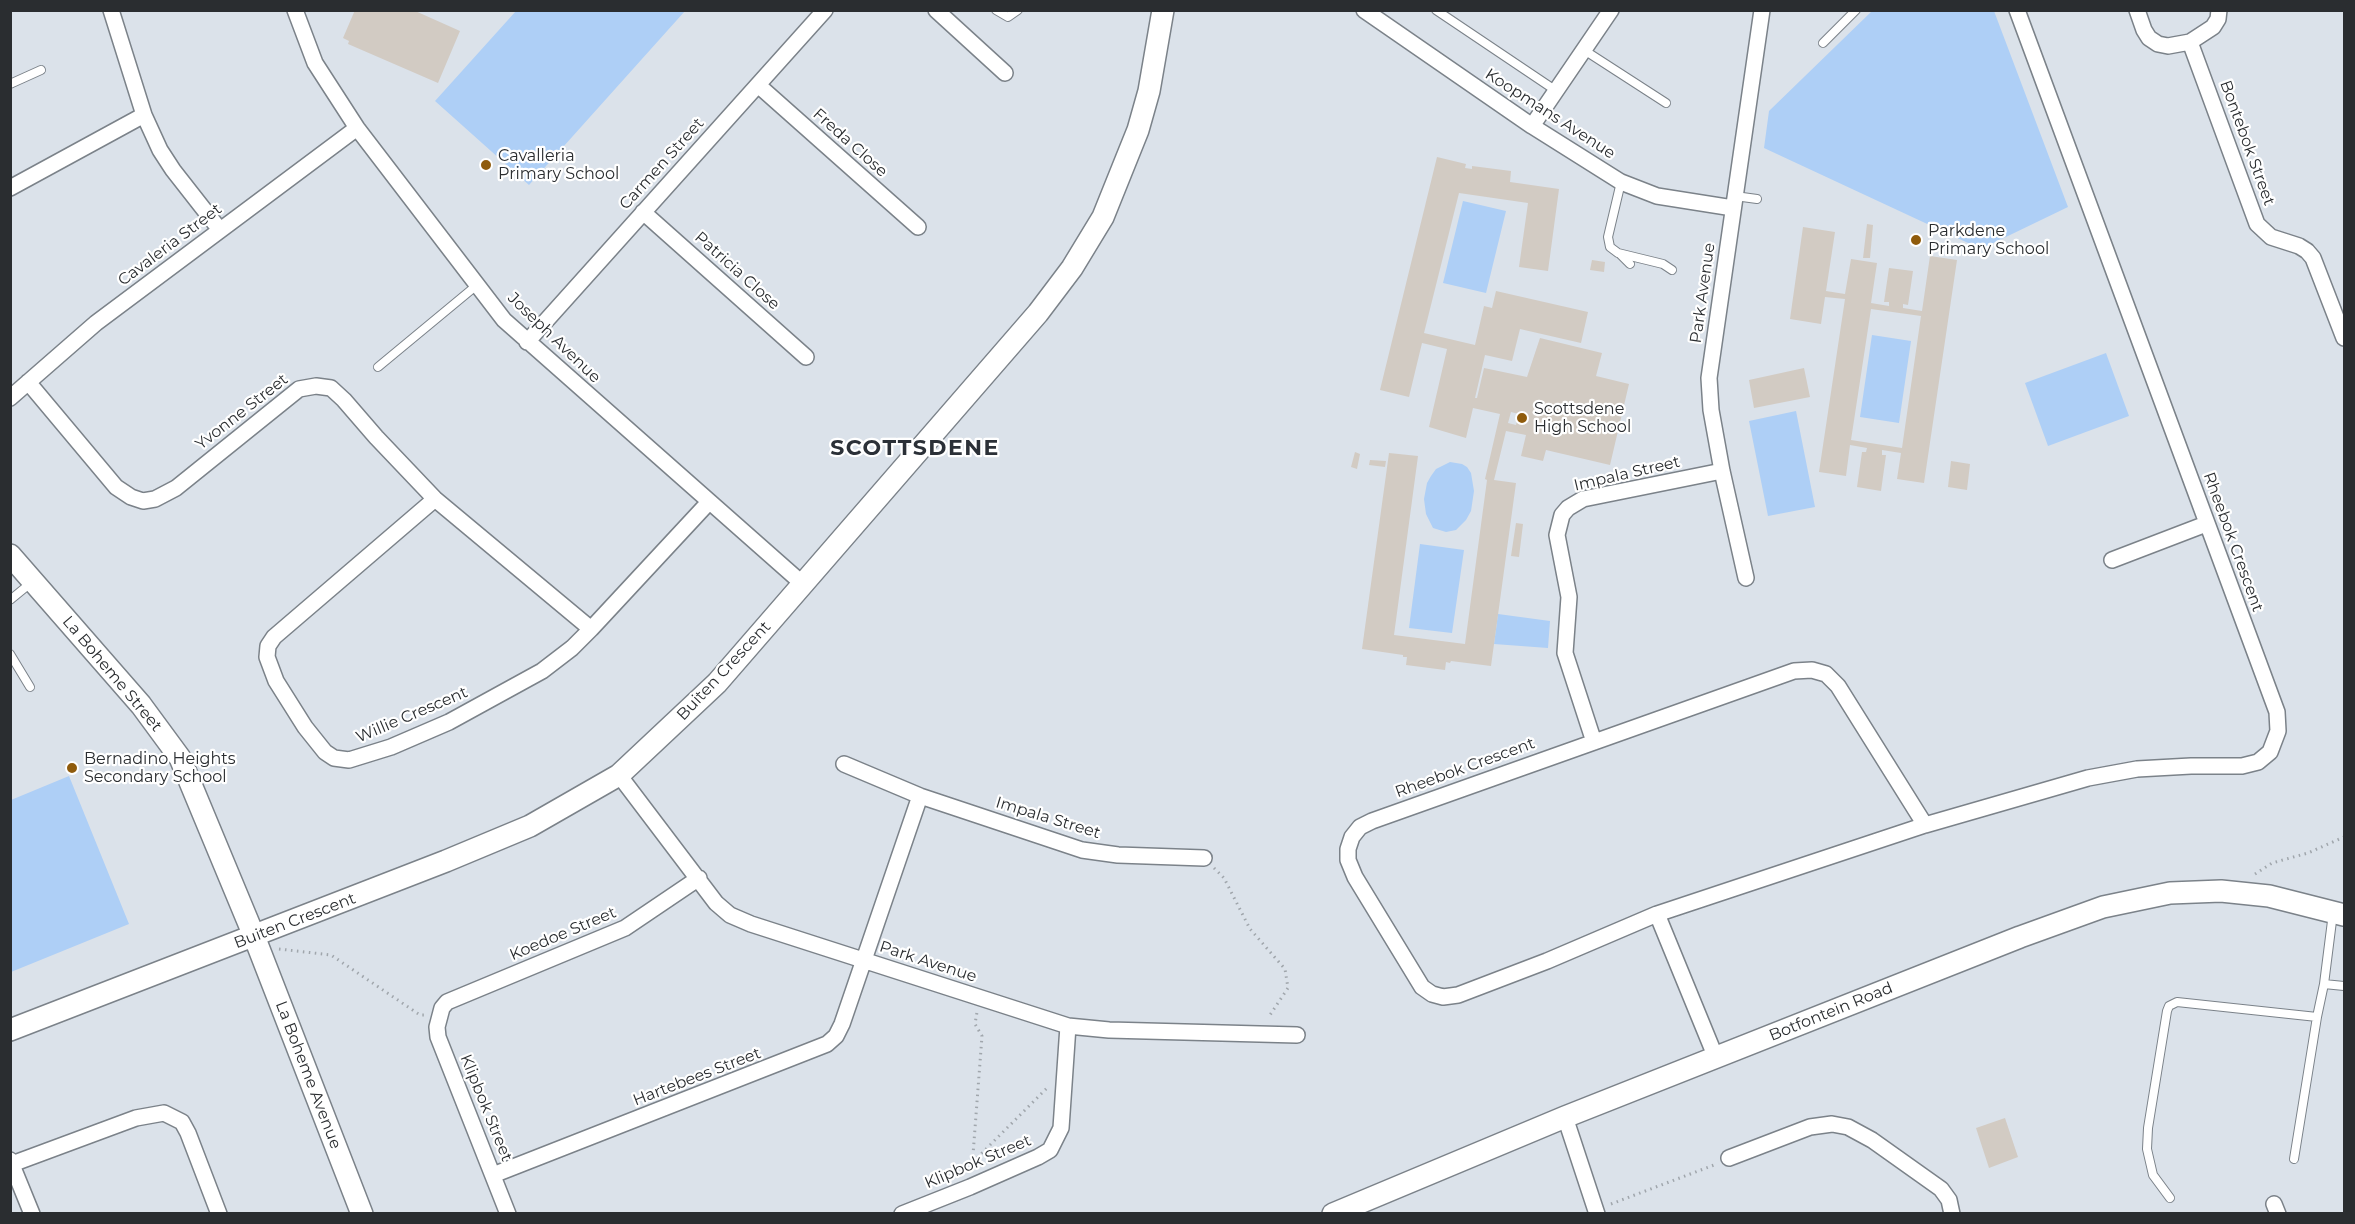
<!DOCTYPE html>
<html>
<head>
<meta charset="utf-8">
<style>
  body { margin:0 }
  #map { position:relative; width:2355px; height:1224px; overflow:hidden; background:#dbe2ea; font-family:Montserrat,sans-serif }
  canvas { display:block }
  .frame { position:absolute; inset:0; border:12px solid #2a2d30; pointer-events:none }
</style>
</head>
<body>
<div id="map">
<canvas width="2355" height="1224"></canvas>
<div class="frame"></div>
</div>
<script>
const context = document.querySelector('canvas').getContext('2d');
context.lineJoin = 'round';
function fill(path, color) {
  context.fillStyle = color;
  context.fill(path, 'evenodd');
}
function poly(rows) {
  const path = new Path2D();
  for (const r of rows) {
    path.moveTo(r[0], r[1]);
    for (let i = 2; i < r.length; i += 2) path.lineTo(r[i], r[i + 1]);
  }
  return path;
}
function trace(path, color, width, dash) {
  context.strokeStyle = color;
  context.lineWidth = width;
  context.lineCap = dash ? 'butt' : 'round';
  context.setLineDash(dash || []);
  context.stroke(path);
}
function write(font, color, halo, rows, align = 'center') {
  context.font = font + ' Montserrat,sans-serif';
  context.lineWidth = 4.5;
  context.setLineDash([]);
  context.textBaseline = 'middle';
  context.strokeStyle = halo;
  context.fillStyle = color;
  for (const [text, x, y, turn = 0] of rows) {
    context.save();
    context.translate(x, y);
    context.rotate((+turn || 0) * Math.PI / 180);
    context.textAlign = isNaN(turn) ? turn : align;
    if (halo) context.strokeText(text, 0, 0);
    context.fillText(text, 0, 0);
    context.restore();
  }
}
const green = poly([
  [516,11,685,11,529,185,435,101],
  [1872,11,1994,11,2068,207,1981,249,1764,148,1769,111],
  [1463,201,1506,211,1486,293,1443,283],
  [1872,335,1911,341,1899,423,1860,417],
  [2106,353,2129,416,2048,446,2025,383],
  [1796,411,1815,507,1768,516,1749,421],
  [1450,462,1462,464,1467,467,1471,473,1474,491,1471,511,1466,520,1456,530,1446,532,1433,528,1426,514,1424,499,1427,483,1431,476,1436,469],
  [1420,544,1464,550,1452,633,1409,628],
  [1498,614,1550,621,1548,648,1494,644],
  [69,776,129,924,11,972,11,800]
]);
const building = poly([
  [355,10,413,10,460,31,438,83,348,44,349,41,343,38],
  [1437,157,1466,164,1465,168,1472,169,1472,166,1511,171,1510,182,1559,189,1548,271,1519,267,1528,203,1459,193,1424,333,1475,345,1484,306,1492,308,1496,291,1588,312,1581,343,1520,329,1512,361,1485,355,1475,398,1477,398,1484,368,1527,377,1540,338,1602,353,1596,376,1629,384,1610,465,1546,450,1543,461,1521,456,1526,435,1506,431,1494,480,1516,483,1491,666,1451,661,1450,663,1446,662,1445,670,1406,665,1407,657,1403,657,1403,655,1362,649,1389,453,1418,456,1394,635,1465,644,1487,480,1485,479,1500,414,1473,408,1466,438,1429,427,1447,349,1422,343,1409,397,1380,390],
  [1511,412,1519,414,1516,425,1508,423],
  [1867,224,1873,225,1870,258,1863,258],
  [1803,227,1835,232,1826,291,1845,294,1851,259,1877,263,1871,303,1889,306,1889,302,1884,302,1889,268,1913,271,1908,305,1903,304,1903,308,1922,311,1930,256,1957,260,1924,483,1897,479,1901,453,1882,450,1882,455,1886,455,1881,491,1857,487,1862,452,1866,452,1867,448,1850,445,1846,476,1819,472,1845,299,1825,297,1821,324,1790,319],
  [1871,309,1921,316,1902,448,1851,440],
  [1592,260,1605,262,1604,272,1590,270],
  [1804,368,1810,397,1754,408,1749,380],
  [1355,452,1360,454,1357,469,1351,467],
  [1370,460,1386,461,1385,467,1369,465],
  [1951,461,1970,464,1967,490,1948,487],
  [1516,523,1523,524,1519,557,1511,556],
  [2005,1118,2018,1157,1989,1168,1976,1128]
]);
const path = poly([
  [1214,868,1224,878,1250,929,1285,969,1288,988,1268,1018],
  [2255,874,2272,863,2308,853,2344,837],
  [279,949,331,955,420,1015,424,1015],
  [973,1162,1047,1088],
  [972,1168,982,1036,975,1024,977,1012],
  [1611,1204,1714,1165]
]);
const lane = poly([
  [996,10,1008,17,1018,10],
  [1436,10,1555,90],
  [1823,43,1856,10],
  [1584,50,1666,103],
  [10,84,41,70],
  [1621,182,1608,237,1610,247,1618,253,1663,264,1672,270],
  [1735,196,1757,199],
  [1620,254,1630,264],
  [378,367,477,285],
  [10,600,32,582],
  [10,654,30,687],
  [2324,984,2333,913],
  [2294,1159,2317,1017],
  [2170,1198,2153,1175,2147,1149,2148,1128,2167,1011,2169,1006,2177,1002,2317,1017,2324,984,2344,986]
]);
const street = poly([
  [111,10,144,115,160,150,173,170,220,230],
  [295,10,315,63,357,128,504,320,804,585],
  [936,10,1005,73],
  [1364,10,1532,126,1621,182,1657,196,1733,208],
  [2137,10,2144,30,2149,38,2158,44,2168,46,2190,42],
  [2219,10,2218,19,2213,27,2190,42,2257,224,2271,237,2299,246,2307,251,2313,258,2344,338],
  [758,85,918,227],
  [1532,126,1611,10],
  [10,188,144,115],
  [643,212,806,357],
  [527,342,825,10],
  [28,382,116,487,131,497,143,501,155,499,176,488,299,389,316,386,331,388,344,400,376,437,435,499,591,629],
  [10,398,96,323,357,128],
  [435,499,274,637,268,646,267,657,276,681,305,727,325,752,334,758,349,760,391,747,449,722,542,671,572,648,591,629,709,502],
  [2112,560,2206,524],
  [1746,578,1722,471,1711,410,1709,378,1762,10],
  [1594,742,1565,653,1569,597,1557,535,1562,515,1568,508,1583,499,1722,471],
  [844,764,920,796,1082,850,1118,855,1204,858],
  [619,775,716,903,730,915,751,924,1068,1026,1109,1030,1297,1035],
  [1925,825,1838,686,1826,674,1812,670,1794,671,1372,821,1360,827,1352,837,1348,849,1348,860,1355,877,1422,987,1432,994,1443,997,1458,995,1547,961,1657,914,1925,825,2088,778,2137,769,2191,766,2242,766,2258,762,2270,752,2278,731,2277,712,2017,10],
  [1657,914,1716,1058],
  [1565,1117,1597,1214],
  [1729,1158,1810,1127,1832,1124,1848,1127,1872,1140,1941,1189,1949,1200,1952,1214],
  [10,1160,32,1214],
  [12,1164,136,1118,164,1113,182,1122,188,1133,219,1214],
  [493,1175,827,1044,836,1036,842,1024,920,796],
  [2274,1204,2278,1214],
  [508,1214,438,1037,437,1027,442,1008,447,1002,625,928,699,878],
  [902,1214,970,1187,1038,1157,1050,1150,1061,1128,1068,1026]
]);
const secondary = poly([
  [10,555,141,705,180,758,254,936,362,1214],
  [10,1030,446,861,530,826,619,775,717,683,1038,313,1072,268,1103,217,1138,130,1149,91,1163,10],
  [1333,1214,1565,1117,2020,937,2103,907,2170,893,2221,891,2269,896,2344,915]
]);
const markers = [
  [486,165,6,"#8f5b0c"],
  [1916,240,6,"#8f5b0c"],
  [1522,418,6,"#8f5b0c"],
  [72,768,6,"#8f5b0c"]
];
const streetNames = [
  ["Koopmans Avenue",1550,114,33],
  ["Freda Close",850,143,42],
  ["Bontebok Street",2247,143,70],
  ["Carmen Street",662,164,-48],
  ["Cavaleria Street",170,245,-37],
  ["Patricia Close",737,271,42],
  ["Park Avenue",1703,293,-82],
  ["Joseph Avenue",554,338,44],
  ["Yvonne Street",242,412,-38],
  ["Impala Street",1627,474,-13],
  ["Rheebok Crescent",2233,542,70],
  ["Buiten Crescent",724,671,-47],
  ["La Boheme Street",112,674,50],
  ["Willie Crescent",412,715,-23],
  ["Rheebok Crescent",1465,768,-20],
  ["Impala Street",1048,818,17],
  ["Buiten Crescent",295,921,-21],
  ["Koedoe Street",563,934,-23],
  ["Park Avenue",928,962,18],
  ["Botfontein Road",1831,1012,-22],
  ["La Boheme Avenue",308,1075,69],
  ["Hartebees Street",697,1077,-21],
  ["Klipbok Street",486,1108,68],
  ["Klipbok Street",978,1162,-23]
];
const poiNames = [
  ["Cavalleria",498,156],
  ["Primary School",498,174],
  ["Parkdene",1928,231],
  ["Primary School",1928,249],
  ["Scottsdene",1534,409],
  ["High School",1534,427],
  ["Bernadino Heights",84,759],
  ["Secondary School",84,777]
];
const districtNames = [
  ["SCOTTSDENE",915,449]
];
fill(green, '#aecff6');
fill(building, '#d2cbc3');
trace(lane, '#7b8289', 10);
trace(street, '#7b8289', 18);
trace(secondary, '#7b8289', 24);
trace(path, '#a0a6ac', 3, [1.5, 4.5]);
trace(lane, '#fff', 8);
trace(street, '#fff', 15);
trace(secondary, '#fff', 21);
for (const [x, y, r, color] of markers) {
  const dot = new Path2D();
  dot.arc(x, y, r, 0, 2 * Math.PI);
  context.fillStyle = color;
  context.fill(dot);
  trace(dot, '#fff', 2);
}
write('16px', '#2a2d30', '#fff', streetNames);
write('16px', '#2a2d30', '#fff', poiNames, 'left');
context.letterSpacing = '1.5px';
write('bold 22px', '#2b3037', '#fff', districtNames);
context.letterSpacing = '0px';
</script>
</body>
</html>
